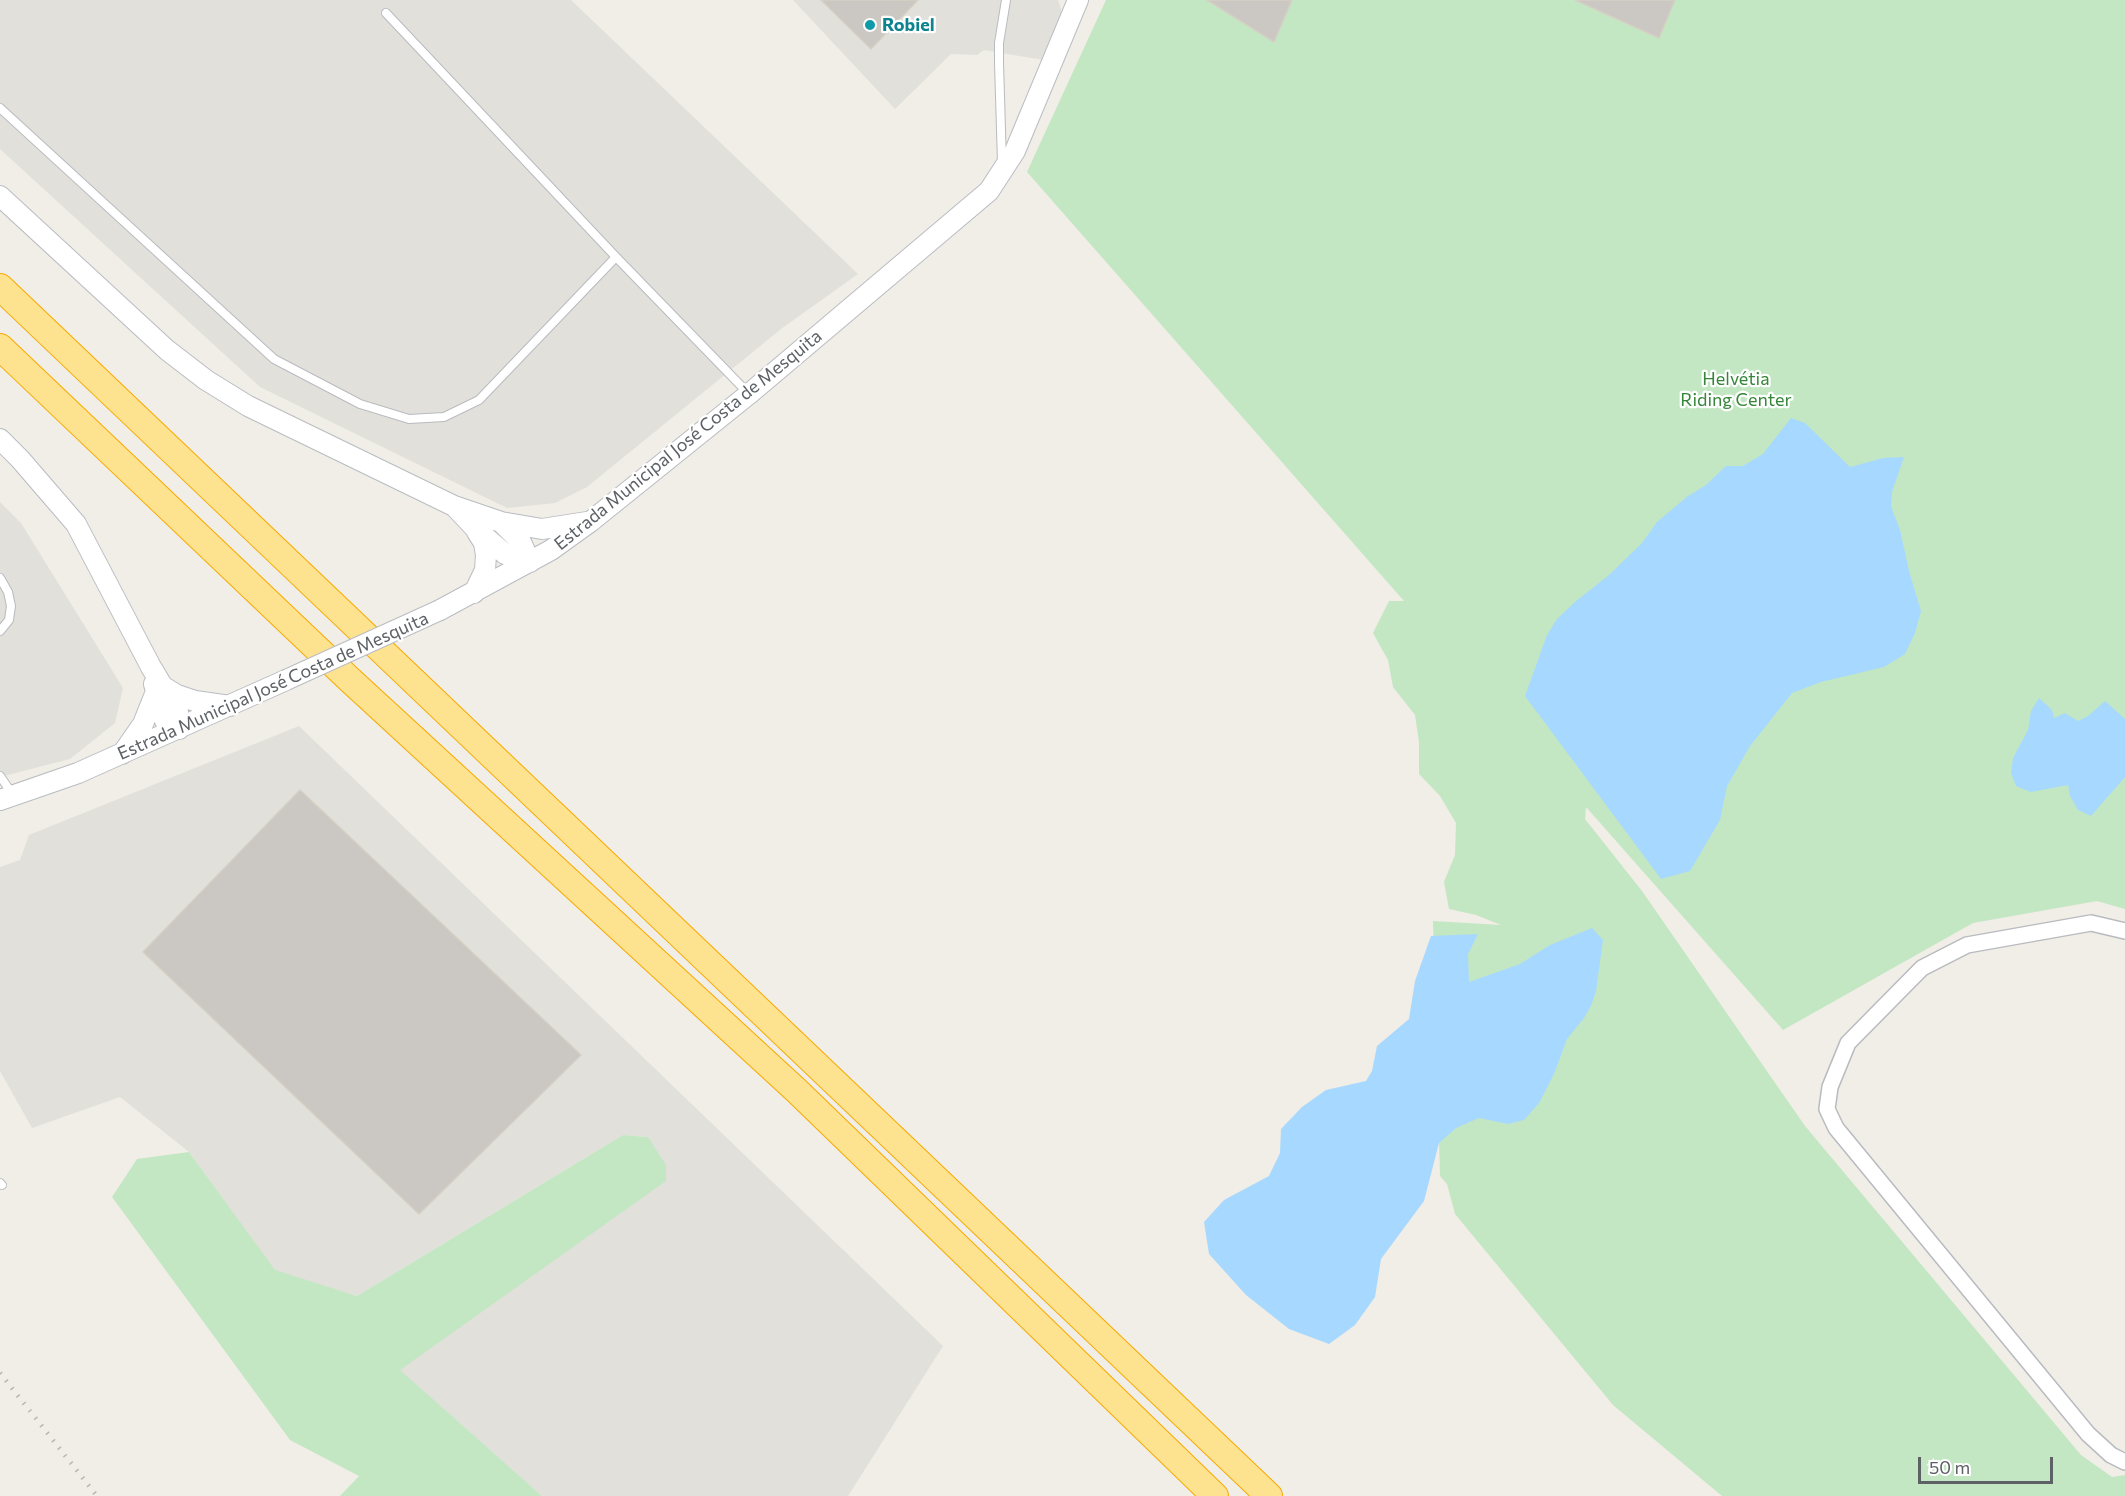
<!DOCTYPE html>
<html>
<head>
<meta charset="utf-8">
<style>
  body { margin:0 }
  #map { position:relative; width:2125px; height:1496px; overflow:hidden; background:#f0eee6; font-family:Commissioner,sans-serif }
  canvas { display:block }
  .scale { position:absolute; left:1918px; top:1457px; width:135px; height:27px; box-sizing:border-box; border:3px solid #5d6166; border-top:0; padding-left:8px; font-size:18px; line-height:21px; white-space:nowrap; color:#5d6166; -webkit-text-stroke:4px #fff; paint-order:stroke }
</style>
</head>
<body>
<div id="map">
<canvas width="2125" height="1496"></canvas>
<div class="scale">50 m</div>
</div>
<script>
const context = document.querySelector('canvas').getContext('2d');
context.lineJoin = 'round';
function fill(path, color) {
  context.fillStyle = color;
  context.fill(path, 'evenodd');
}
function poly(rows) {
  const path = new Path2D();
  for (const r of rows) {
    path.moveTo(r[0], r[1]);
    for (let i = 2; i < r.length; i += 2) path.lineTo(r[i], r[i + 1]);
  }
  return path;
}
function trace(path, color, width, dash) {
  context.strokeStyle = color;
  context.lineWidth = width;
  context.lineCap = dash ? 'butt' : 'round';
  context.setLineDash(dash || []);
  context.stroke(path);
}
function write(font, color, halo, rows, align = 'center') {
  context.font = font + ' Commissioner,sans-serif';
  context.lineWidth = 4.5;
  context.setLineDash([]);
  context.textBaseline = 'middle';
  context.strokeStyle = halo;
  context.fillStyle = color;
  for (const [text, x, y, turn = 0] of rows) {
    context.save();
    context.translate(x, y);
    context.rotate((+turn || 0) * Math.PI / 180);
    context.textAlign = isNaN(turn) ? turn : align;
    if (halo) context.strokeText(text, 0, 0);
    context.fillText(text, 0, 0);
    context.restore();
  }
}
const industrial = poly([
  [0,0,571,0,858,274,781,329,587,487,555,503,507,508,260,387,0,149],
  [793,0,1058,0,1062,12,1043,60,984,50,977,55,951,54,895,109],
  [0,502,21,523,123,688,115,723,70,759,0,777],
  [299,726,943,1346,848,1496,542,1496,399,1370,665,1181,648,1137,623,1135,357,1296,275,1271,189,1152,120,1097,32,1128,0,1071,0,867,20,860,29,835]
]);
const green = poly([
  [1106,0,2125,0,2125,909,2097,901,1973,923,1783,1030,1586,807,1585,819,1642,891,1805,1126,2081,1455,2112,1477,2125,1475,2125,1496,1722,1496,1613,1405,1455,1214,1447,1184,1440,1176,1433,921,1501,925,1476,915,1449,909,1444,882,1455,855,1456,823,1440,796,1419,774,1419,742,1415,715,1393,687,1388,660,1373,633,1389,601,1404,601,1027,172],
  [623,1135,648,1137,666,1165,666,1181,400,1370,542,1496,340,1496,359,1476,290,1440,112,1197,137,1159,189,1152,275,1270,357,1296]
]);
const water = poly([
  [1791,418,1805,423,1850,467,1883,458,1904,457,1892,492,1891,506,1900,530,1909,571,1921,611,1915,633,1905,654,1884,667,1821,682,1792,693,1750,746,1727,786,1720,820,1690,871,1661,879,1525,696,1547,635,1557,619,1576,601,1609,575,1642,543,1657,522,1688,496,1706,485,1726,466,1743,466,1763,454],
  [2039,698,2052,710,2054,718,2065,713,2078,721,2088,716,2105,701,2125,719,2125,777,2091,816,2078,810,2070,796,2068,785,2031,792,2016,786,2011,773,2013,758,2028,730,2031,711],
  [1592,928,1603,940,1596,991,1591,1006,1584,1018,1567,1039,1554,1074,1539,1103,1524,1120,1508,1124,1479,1118,1456,1128,1439,1143,1424,1201,1381,1259,1375,1297,1355,1325,1329,1344,1289,1329,1246,1295,1209,1254,1204,1222,1224,1200,1269,1176,1280,1153,1281,1129,1302,1107,1326,1090,1366,1081,1372,1071,1377,1046,1409,1019,1415,981,1431,936,1478,934,1468,954,1469,982,1520,964,1550,945]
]);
const building = poly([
  [821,0,918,0,871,49,821,0],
  [1207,0,1292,0,1274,42,1207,0],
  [1575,0,1675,0,1659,38,1575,0],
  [300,790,581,1055,419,1214,143,952,300,790]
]);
const lane = poly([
  [386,13,616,257,749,394],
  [0,108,274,359,360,404,409,419,444,417,479,400,616,257],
  [1002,163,999,63,999,43,1006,0],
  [0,578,8,592,11,606,9,620,0,631],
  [0,776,13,795],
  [0,1183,2,1185]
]);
const street = poly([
  [2125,931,2091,923,1967,945,1922,968,1848,1043,1830,1087,1827,1109,1836,1128,2088,1434,2111,1455,2125,1462]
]);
const secondary = poly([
  [0,196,167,350,206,380,248,406,454,506,501,522,521,542,530,562],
  [0,439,20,459,76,524,151,667,178,712,179,729],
  [456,508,474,527,505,554,530,562],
  [501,522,542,529,587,522],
  [474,593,485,570,486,555,484,543,477,532],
  [440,610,551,550,590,522,749,394,989,191,1015,151,1078,0],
  [154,684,165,721,179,729],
  [164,687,177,695,195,701,230,706],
  [122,754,143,724,155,694],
  [0,800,78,773,286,680]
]);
const highway = poly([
  [0,287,1269,1496],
  [0,347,349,679,797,1091,1215,1496]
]);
const rail = poly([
  [0,1373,97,1496]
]);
const secondaryBridge = poly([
  [286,680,440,610]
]);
const markers = [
  [870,25,6,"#0f9aa8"]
];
const cultureNames = [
  ["Robiel",882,25]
];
const parkNames = [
  ["Helvétia",1736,379],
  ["Riding Center",1736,400]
];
const streetNames = [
  ["Estrada Municipal José Costa de Mesquita",688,440,-39],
  ["Estrada Municipal José Costa de Mesquita",273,686,-24]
];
fill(industrial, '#e1e0da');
fill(green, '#c3e7c3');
fill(water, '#a7d8ff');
fill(building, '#cbc8c3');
trace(building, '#d5d0c4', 1.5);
trace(lane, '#b8bbc0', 10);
trace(street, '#b8bbc0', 18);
trace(secondary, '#b9bcc2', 22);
trace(highway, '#f6aa00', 28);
trace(lane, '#fff', 8);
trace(street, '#fff', 15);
trace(secondary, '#fff', 20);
trace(highway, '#fde28f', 26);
trace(rail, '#b6b7b7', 4.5, [1.5, 8]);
trace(secondaryBridge, '#b9bcc2', 22, []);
trace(secondaryBridge, '#fff', 20);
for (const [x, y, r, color] of markers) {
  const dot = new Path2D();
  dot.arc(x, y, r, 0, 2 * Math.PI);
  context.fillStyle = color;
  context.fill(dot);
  trace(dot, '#fff', 2);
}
write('bold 18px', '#0d838f', '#fff', cultureNames, 'left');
write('18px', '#358639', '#fff', parkNames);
write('18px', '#5d6166', '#fff', streetNames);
</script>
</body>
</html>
